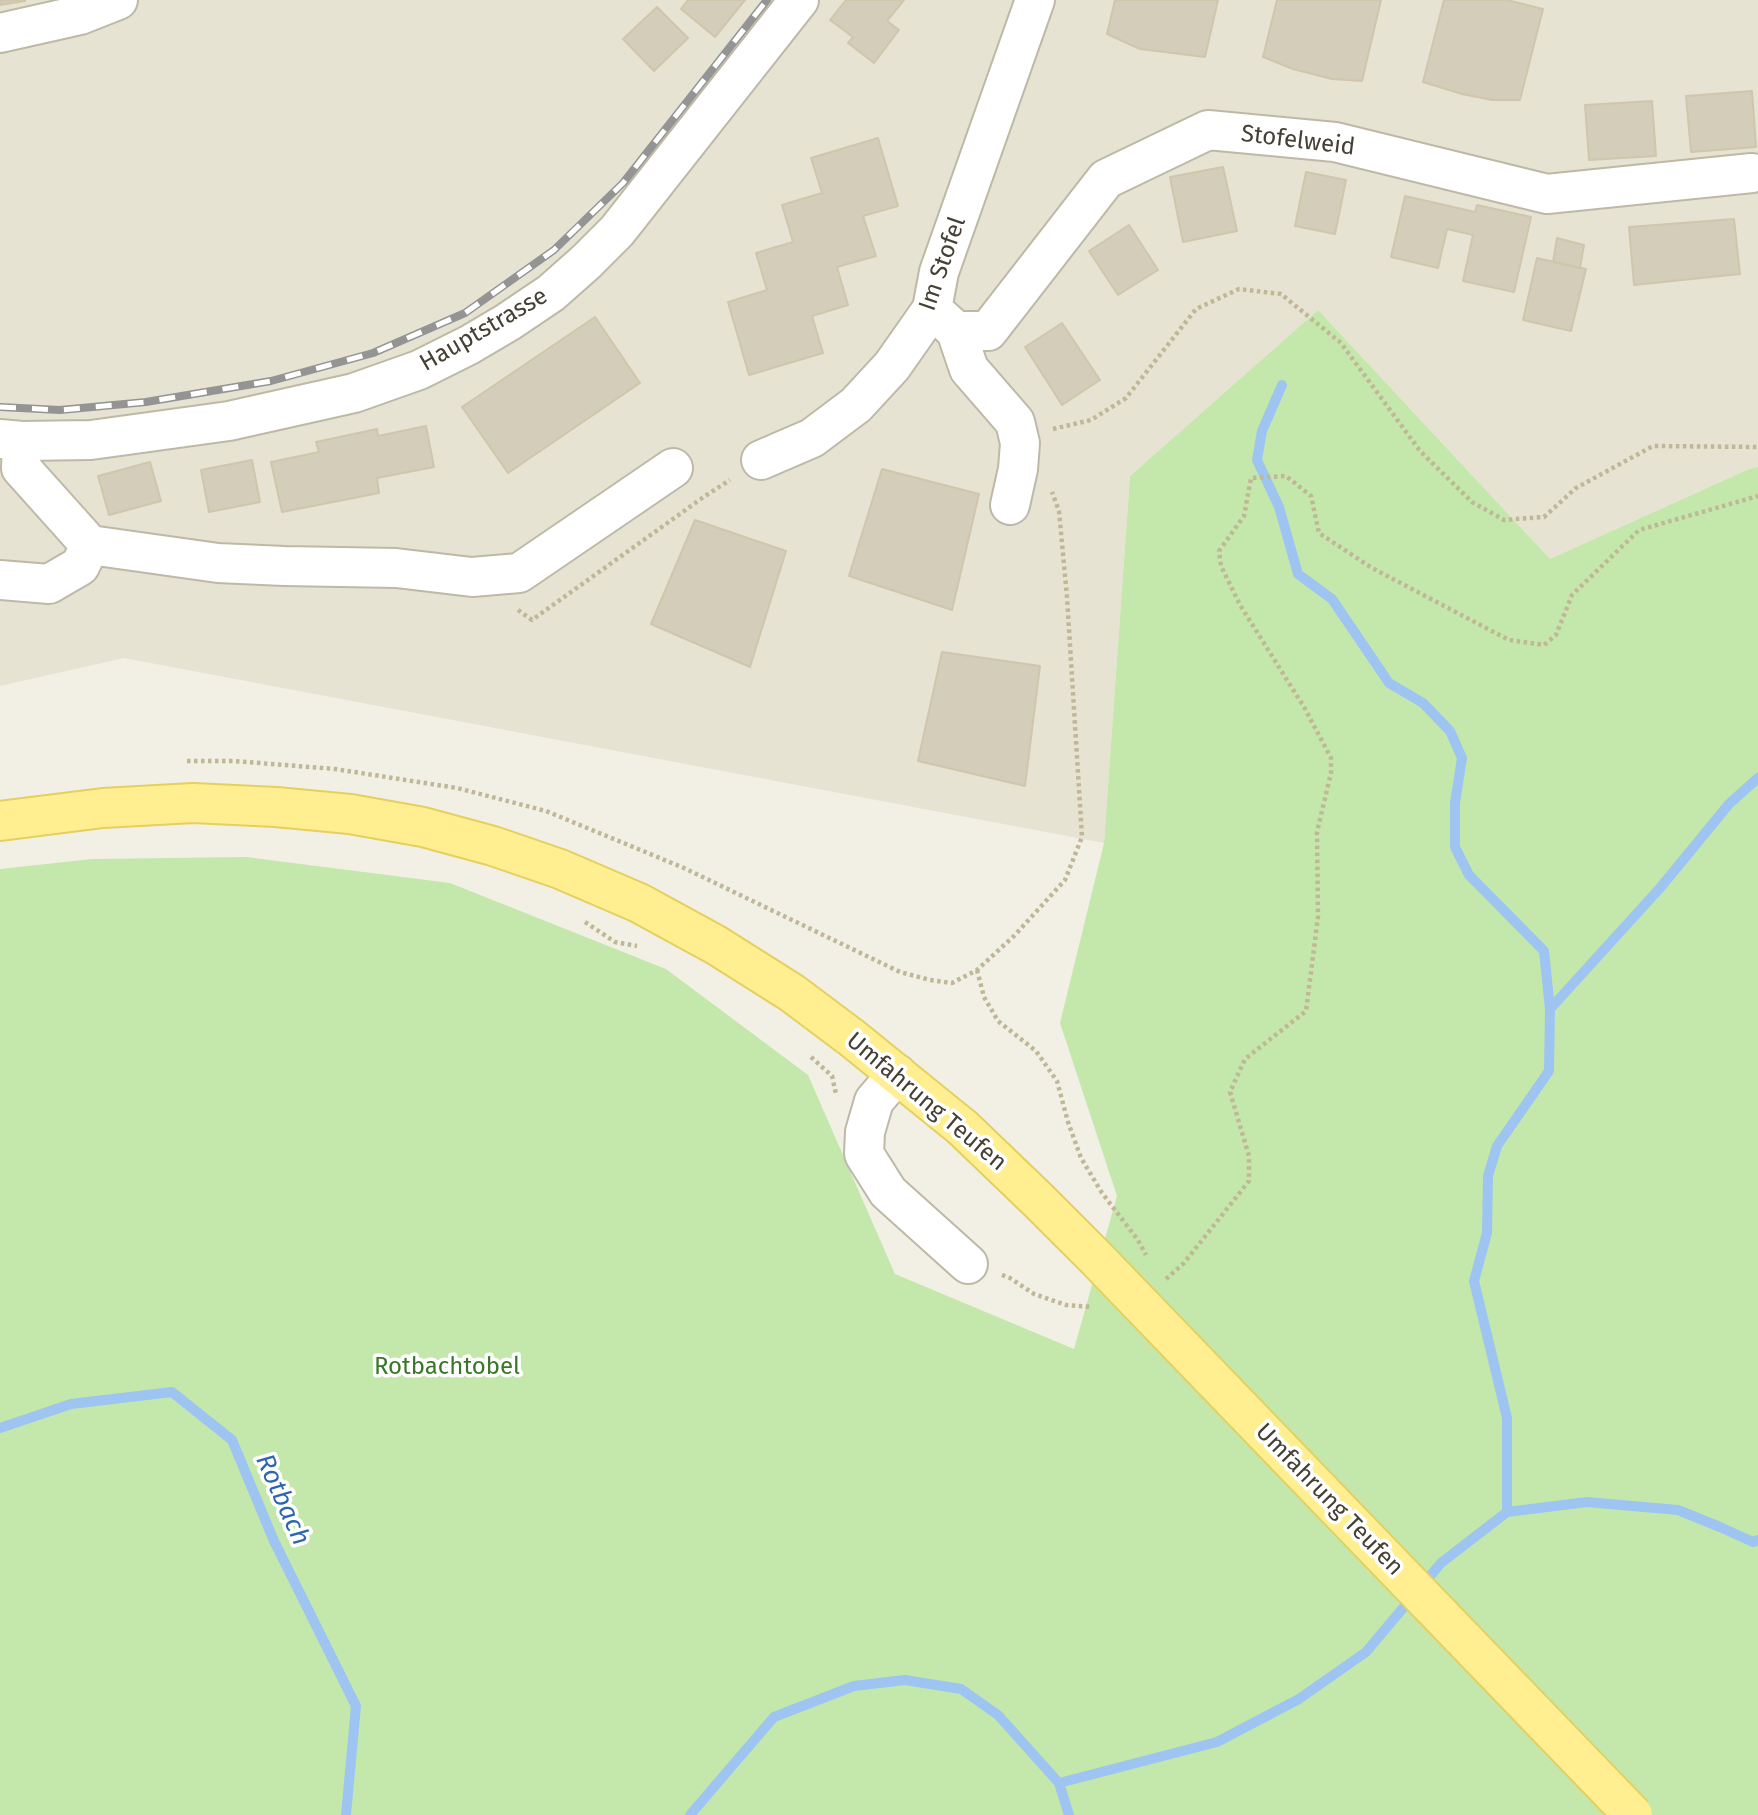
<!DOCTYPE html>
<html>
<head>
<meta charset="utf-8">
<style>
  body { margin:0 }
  canvas { display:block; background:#f2f0e4 }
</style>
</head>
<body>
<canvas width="1758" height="1815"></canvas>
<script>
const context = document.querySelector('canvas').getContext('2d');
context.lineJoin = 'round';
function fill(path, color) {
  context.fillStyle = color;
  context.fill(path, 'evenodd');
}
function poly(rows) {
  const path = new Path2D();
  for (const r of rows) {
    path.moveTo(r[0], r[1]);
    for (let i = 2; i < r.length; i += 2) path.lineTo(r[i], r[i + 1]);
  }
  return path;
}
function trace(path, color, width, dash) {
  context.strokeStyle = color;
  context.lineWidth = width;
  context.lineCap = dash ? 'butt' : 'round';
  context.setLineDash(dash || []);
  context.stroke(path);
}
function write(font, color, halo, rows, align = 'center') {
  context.font = font + ' "Fira Sans",sans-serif';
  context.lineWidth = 7;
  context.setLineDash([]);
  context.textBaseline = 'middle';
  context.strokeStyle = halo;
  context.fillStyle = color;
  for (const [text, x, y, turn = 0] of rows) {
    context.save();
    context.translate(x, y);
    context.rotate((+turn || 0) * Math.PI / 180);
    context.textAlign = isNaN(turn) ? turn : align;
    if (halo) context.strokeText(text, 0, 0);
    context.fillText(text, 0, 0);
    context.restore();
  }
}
const residential = poly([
  [0,0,1758,0,1758,467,1749,469,1550,559,1318,310,1130,476,1104,843,124,658,0,686]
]);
const green = poly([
  [1318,310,1550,559,1749,469,1758,467,1758,1815,0,1815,0,869,92,859,246,857,450,883,666,969,808,1075,895,1274,1074,1349,1117,1196,1060,1023,1104,843,1130,476]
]);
const stream = poly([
  [1282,385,1262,431,1257,460,1279,507,1298,574,1332,599,1389,683,1423,703,1450,731,1462,758,1455,803,1455,847,1469,875,1544,951,1550,1009],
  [0,1428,71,1404,172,1392,232,1440,274,1541,356,1706,346,1815],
  [1507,1512,1587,1502,1678,1510,1720,1527,1753,1542,1758,1540],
  [1059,1783,1217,1742,1299,1699,1366,1652,1441,1563,1507,1512,1507,1418,1474,1281,1487,1233,1488,1176,1497,1146,1549,1071,1550,1009,1660,888,1729,804,1758,778],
  [690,1815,774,1717,854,1686,905,1680,961,1689,998,1715,1059,1783,1069,1815]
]);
const building = poly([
  [0,0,25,0,25,1,0,5,0,0],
  [688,0,745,0,715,37,681,9,688,0],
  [846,0,904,0,887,21,899,30,874,63,848,43,853,37,830,20,846,0],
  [1115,0,1218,0,1205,57,1140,49,1107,34,1115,0],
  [1277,0,1381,0,1362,81,1332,79,1293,69,1263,57,1277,0],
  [1444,0,1507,0,1543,9,1520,100,1492,100,1462,94,1423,82,1444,0],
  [657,7,688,38,654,71,623,39,657,7],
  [1752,91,1756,147,1691,152,1686,96,1752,91],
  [1652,101,1656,156,1589,160,1585,105,1652,101],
  [878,138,898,206,863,216,876,256,837,267,848,305,812,316,823,353,749,375,728,302,767,290,756,253,793,242,782,205,822,193,811,158,878,138],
  [1223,167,1237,231,1183,242,1170,177,1223,167],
  [1306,172,1346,180,1335,234,1295,226,1306,172],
  [1405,196,1475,212,1477,205,1531,217,1514,292,1463,281,1473,235,1447,229,1438,268,1391,257,1405,196],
  [1734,219,1740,274,1634,285,1629,227,1734,219],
  [1129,225,1158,270,1118,295,1089,251,1129,225],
  [1557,238,1584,245,1580,268,1553,262,1557,238],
  [1537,258,1586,269,1571,331,1523,320,1537,258],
  [595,317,640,383,508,473,462,407,595,317],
  [1062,323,1100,380,1062,405,1025,347,1062,323],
  [426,426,434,467,377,478,379,493,282,512,271,462,319,452,316,442,377,429,378,436,426,426],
  [252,460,260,502,209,512,201,470,252,460],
  [150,462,161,501,109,515,98,476,150,462],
  [882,469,979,494,952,610,849,576,882,469],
  [695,520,786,551,750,667,651,624,695,520],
  [942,652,1040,666,1025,786,918,761,942,652]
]);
const path = poly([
  [1053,429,1091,420,1126,398,1196,309,1239,289,1281,294,1341,343,1420,451,1472,502,1504,520,1544,517,1576,488,1653,446,1758,447],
  [518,610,532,620,705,496,730,480],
  [187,761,234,761,335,769,457,788,546,811,684,868,900,972,930,980,952,983,977,970,1014,936,1065,880,1082,837,1067,597,1059,511,1052,492],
  [585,922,615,942,637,946],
  [977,970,984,997,998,1021,1036,1051,1057,1081,1068,1122,1081,1158,1102,1193,1138,1240,1146,1255],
  [811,1057,832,1076,836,1094],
  [1002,1275,1010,1278,1034,1294,1066,1305,1091,1307],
  [1166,1279,1184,1263,1249,1181,1249,1156,1230,1092,1245,1059,1306,1011,1318,917,1317,832,1331,773,1331,758,1304,707,1240,605,1221,566,1219,551,1244,516,1251,478,1286,476,1311,496,1319,533,1372,568,1509,640,1544,645,1556,635,1572,595,1639,530,1758,496]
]);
const minor = poly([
  [0,33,80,15,118,0],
  [932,309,956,331,988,331,1106,179,1208,130,1335,142,1547,194,1752,173],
  [956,331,969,369,1015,422,1020,443,1018,469,1010,505],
  [0,439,22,441,91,440,229,421,354,393,419,370,469,345,508,322,551,293,586,262,617,231,799,0],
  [22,441,21,468,90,545,218,563,284,566,396,568,472,577,519,573,673,468],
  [761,460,812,438,856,405,892,366,932,309,939,272,1035,0],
  [0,580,49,584,80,566,90,545],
  [897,1074,874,1101,865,1132,864,1154,888,1192,968,1264]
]);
const major = poly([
  [0,821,103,808,193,803,276,807,350,814,423,827,493,846,560,869,639,903,716,945,792,993,852,1038,963,1128]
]);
const rail = poly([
  [0,407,60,410,146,402,271,381,373,353,465,313,554,250,623,183,767,0]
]);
const majorBridge = poly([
  [963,1128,1039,1201,1095,1257,1633,1815]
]);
const streetNames = [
  ["Stofelweid",1298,141,7],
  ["Im Stofel",943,264,-71],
  ["Hauptstrasse",484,330,-30],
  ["Umfahrung Teufen",926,1102,40],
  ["Umfahrung Teufen",1329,1500,46]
];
const parkNames = [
  ["Rotbachtobel",447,1367]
];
const waterNames = [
  ["Rotbach",282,1500,66]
];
fill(residential, '#e6e3d2');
fill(green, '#c4e8ab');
trace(stream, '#9ec4f1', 10);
fill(building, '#d4cdb9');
trace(building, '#cfc6ac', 2);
trace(minor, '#beb9a6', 42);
trace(major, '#e5cf5f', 42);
trace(path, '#c0b797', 4.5, [3.5, 3.5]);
trace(minor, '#fff', 38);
trace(major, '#ffef90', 38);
trace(rail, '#949494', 8);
trace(rail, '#fff', 5, [16]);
trace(majorBridge, '#e5cf5f', 42, []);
trace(majorBridge, '#ffef90', 38);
write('24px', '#444034', '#fff', streetNames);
write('24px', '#3a7627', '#fff', parkNames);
write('italic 26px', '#2c66b1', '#fff', waterNames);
</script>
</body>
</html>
